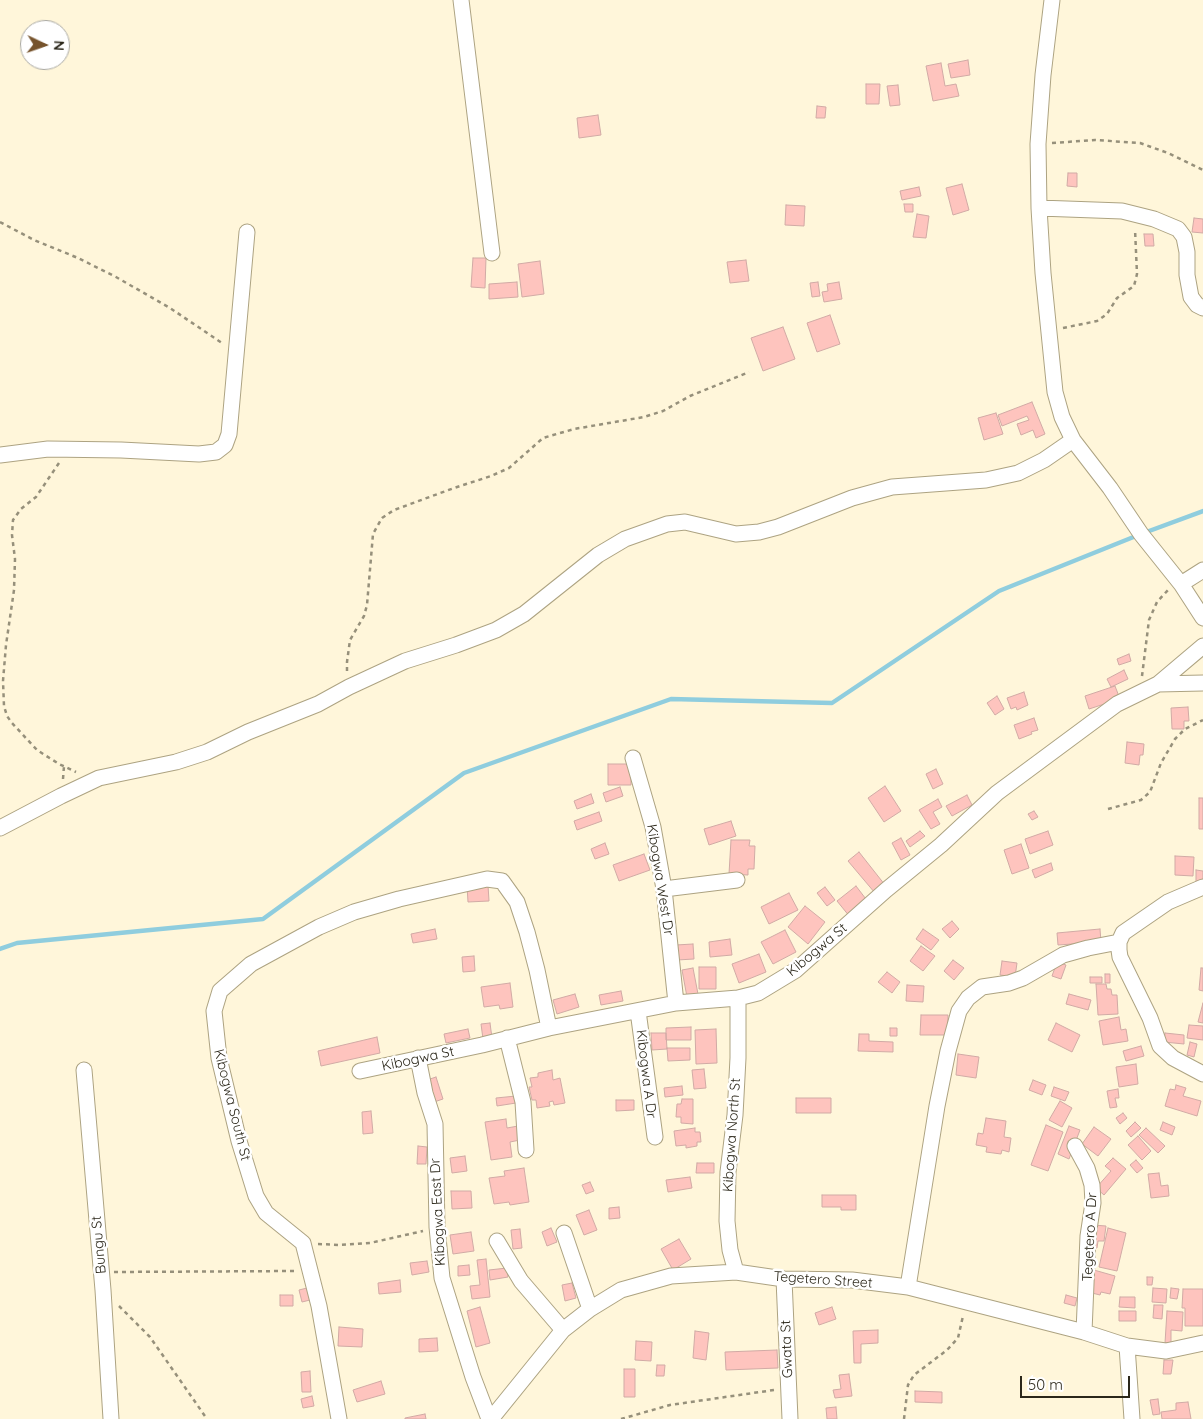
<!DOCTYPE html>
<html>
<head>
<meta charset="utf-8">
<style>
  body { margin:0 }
  #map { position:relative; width:1203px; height:1419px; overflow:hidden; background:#fff6da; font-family:Quicksand,sans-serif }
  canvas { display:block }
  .north { position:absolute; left:20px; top:20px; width:50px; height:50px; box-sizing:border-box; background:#fff; border:1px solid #aaa9a3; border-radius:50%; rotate:93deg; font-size:14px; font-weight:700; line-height:20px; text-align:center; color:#2b271a }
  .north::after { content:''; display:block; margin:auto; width:18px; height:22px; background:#76532c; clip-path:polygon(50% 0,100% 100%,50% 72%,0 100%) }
  .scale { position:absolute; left:1020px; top:1376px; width:110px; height:22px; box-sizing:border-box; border:2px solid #2b271a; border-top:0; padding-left:6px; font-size:15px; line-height:18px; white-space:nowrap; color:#2b271a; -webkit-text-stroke:4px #fff; paint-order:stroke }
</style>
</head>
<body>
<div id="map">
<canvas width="1203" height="1419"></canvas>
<div class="north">N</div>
<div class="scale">50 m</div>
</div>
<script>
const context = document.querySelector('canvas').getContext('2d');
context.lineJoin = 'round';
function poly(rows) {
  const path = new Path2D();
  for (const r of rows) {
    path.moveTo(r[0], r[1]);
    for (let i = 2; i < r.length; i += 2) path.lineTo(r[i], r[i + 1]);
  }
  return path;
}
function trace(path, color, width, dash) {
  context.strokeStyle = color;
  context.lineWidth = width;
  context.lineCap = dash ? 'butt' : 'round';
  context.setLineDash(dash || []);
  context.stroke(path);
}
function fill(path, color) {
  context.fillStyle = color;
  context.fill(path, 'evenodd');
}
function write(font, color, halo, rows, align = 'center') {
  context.font = font + ' Quicksand,sans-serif';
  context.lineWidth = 5;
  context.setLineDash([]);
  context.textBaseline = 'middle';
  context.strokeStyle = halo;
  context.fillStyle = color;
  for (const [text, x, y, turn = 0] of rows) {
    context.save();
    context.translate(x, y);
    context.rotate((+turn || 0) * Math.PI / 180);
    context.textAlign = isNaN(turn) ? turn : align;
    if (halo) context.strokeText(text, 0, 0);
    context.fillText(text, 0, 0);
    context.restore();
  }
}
const stream = poly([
  [0,949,17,943,263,919,464,773,671,699,832,703,999,591,1141,534,1203,511]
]);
const building = poly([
  [968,60,970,75,951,78,948,64,968,60],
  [941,63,945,86,956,84,959,96,933,101,926,66,941,63],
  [866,84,880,84,879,104,866,104,866,84],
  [898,85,900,105,890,106,887,86,898,85],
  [817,106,826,107,825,118,816,118,817,106],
  [598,115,601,135,579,138,577,118,598,115],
  [1068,173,1077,173,1077,187,1067,186,1068,173],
  [962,184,969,210,953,215,946,188,962,184],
  [919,187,921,196,902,200,900,191,919,187],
  [904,204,913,204,913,212,905,212,904,204],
  [786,205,805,206,804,226,785,225,786,205],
  [917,214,929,216,926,238,913,237,917,214],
  [1194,218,1203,219,1203,233,1192,232,1194,218],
  [1144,234,1153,234,1154,246,1145,246,1144,234],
  [473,258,486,258,485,288,471,287,473,258],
  [746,260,749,281,730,283,727,262,746,260],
  [540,261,544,294,522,297,518,264,540,261],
  [517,282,518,297,489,299,489,284,517,282],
  [818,282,820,296,812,297,810,283,818,282],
  [839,282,842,299,824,302,822,292,828,291,827,284,839,282],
  [830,315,840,344,817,352,807,323,830,315],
  [783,327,795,359,763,371,751,338,783,327],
  [1032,402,1045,434,1036,438,1033,430,1021,435,1017,424,1029,420,1027,416,1002,426,998,415,1032,402],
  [996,413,1003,434,984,440,978,418,996,413],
  [1129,654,1131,661,1119,665,1117,659,1129,654],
  [1124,670,1128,679,1111,687,1107,679,1124,670],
  [1115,686,1120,699,1089,709,1085,696,1115,686],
  [1024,692,1028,705,1017,710,1016,707,1011,709,1007,698,1024,692],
  [997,696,1004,709,995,715,987,703,997,696],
  [1188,707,1189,721,1184,721,1184,729,1172,729,1171,708,1188,707],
  [1034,718,1038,730,1031,732,1032,734,1019,739,1014,725,1034,718],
  [1127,742,1144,744,1143,755,1140,755,1139,765,1125,763,1127,742],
  [608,764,631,764,631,785,608,785,608,764],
  [936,769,943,784,933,789,926,774,936,769],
  [885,786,901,811,884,822,868,798,885,786],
  [620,787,623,796,606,802,603,793,620,787],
  [591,794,594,803,577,809,574,801,591,794],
  [967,795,972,805,952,816,946,806,967,795],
  [1199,798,1203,798,1203,829,1199,829,1199,798],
  [938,799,942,807,933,812,940,824,931,829,919,810,938,799],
  [1034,811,1038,817,1032,820,1028,814,1034,811],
  [599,812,602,821,577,830,574,821,599,812],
  [731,821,736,836,709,845,704,829,731,821],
  [920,831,925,836,910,847,906,841,920,831],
  [1048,831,1053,845,1030,854,1025,839,1048,831],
  [901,838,910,855,901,860,892,843,901,838],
  [731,840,750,840,749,846,755,846,754,869,748,869,748,875,729,874,731,840],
  [605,843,609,854,595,859,591,849,605,843],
  [1021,844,1029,868,1012,874,1004,850,1021,844],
  [859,852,885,885,875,893,848,861,859,852],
  [644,854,650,870,619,881,613,865,644,854],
  [1175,856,1194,857,1193,876,1175,875,1175,856],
  [1051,863,1053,870,1035,878,1032,870,1051,863],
  [1196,870,1203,871,1203,886,1196,885,1196,870],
  [488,885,489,901,468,902,467,886,488,885],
  [856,886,869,903,850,917,837,901,856,886],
  [825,887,835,900,827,906,817,893,825,887],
  [789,893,798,910,769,924,761,907,789,893],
  [805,906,825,922,808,944,788,927,805,906],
  [952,921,959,929,950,938,942,929,952,921],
  [435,929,437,939,413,943,411,934,435,929],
  [923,929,939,940,931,950,916,939,923,929],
  [1100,929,1101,942,1058,945,1057,933,1100,929],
  [785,930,796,952,773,964,761,942,785,930],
  [730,939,732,955,710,957,709,942,730,939],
  [693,944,694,959,677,960,676,945,693,944],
  [921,946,935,956,923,971,910,961,921,946],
  [759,954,766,972,739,983,732,964,759,954],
  [474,956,475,971,463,972,462,957,474,956],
  [953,960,964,968,954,980,944,971,953,960],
  [1002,961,1017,963,1015,977,1000,975,1002,961],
  [1057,962,1066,965,1061,979,1052,976,1057,962],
  [699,967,716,967,716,989,699,989,699,967],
  [693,968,698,994,687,997,682,970,693,968],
  [1201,968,1203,968,1203,991,1199,990,1201,968],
  [887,972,900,982,892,993,878,982,887,972],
  [1105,974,1110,974,1110,983,1105,983,1105,974],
  [1090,977,1102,977,1102,983,1090,983,1090,977],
  [510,983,513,1007,500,1009,499,1005,484,1007,481,987,510,983],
  [1096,984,1106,984,1107,989,1111,989,1112,995,1117,995,1118,1014,1098,1015,1096,984],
  [907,985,924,986,923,1002,906,1001,907,985],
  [621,991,623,1001,601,1005,599,995,621,991],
  [575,994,579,1007,557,1014,553,1000,575,994],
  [1069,994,1091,1000,1088,1010,1066,1004,1069,994],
  [1203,1003,1203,1023,1198,1022,1203,1003],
  [921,1015,948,1015,948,1035,920,1035,921,1015],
  [1119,1017,1121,1030,1126,1029,1128,1041,1103,1045,1099,1021,1119,1017],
  [490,1023,492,1038,483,1039,481,1024,490,1023],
  [1056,1023,1080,1035,1072,1052,1048,1040,1056,1023],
  [1189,1025,1203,1026,1203,1040,1187,1038,1189,1025],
  [691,1027,691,1040,666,1040,666,1028,691,1027],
  [890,1028,897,1028,897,1036,890,1036,890,1028],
  [468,1029,470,1038,446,1043,444,1034,468,1029],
  [716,1029,717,1063,696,1064,695,1030,716,1029],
  [651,1033,666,1033,667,1049,652,1050,651,1033],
  [1165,1033,1184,1035,1184,1044,1164,1042,1165,1033],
  [859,1034,869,1034,869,1041,893,1042,893,1052,858,1051,859,1034],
  [377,1037,380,1053,321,1066,318,1051,377,1037],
  [1190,1042,1197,1044,1194,1057,1187,1055,1190,1042],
  [1141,1046,1144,1056,1126,1061,1123,1051,1141,1046],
  [667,1048,690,1048,690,1060,668,1061,667,1048],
  [958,1054,979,1057,976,1078,956,1075,958,1054],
  [1136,1064,1138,1084,1119,1087,1116,1067,1136,1064],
  [704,1069,706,1088,694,1089,692,1070,704,1069],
  [552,1070,553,1080,560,1078,565,1103,554,1105,553,1101,549,1102,550,1106,537,1108,536,1100,532,1100,529,1087,532,1087,530,1078,538,1077,538,1073,552,1070],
  [436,1077,443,1099,434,1102,427,1080,436,1077],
  [1033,1080,1046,1085,1042,1095,1029,1090,1033,1080],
  [1176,1085,1186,1088,1183,1096,1201,1101,1197,1116,1165,1106,1170,1089,1175,1090,1176,1085],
  [682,1086,683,1095,665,1097,664,1088,682,1086],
  [1054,1087,1069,1092,1065,1101,1051,1096,1054,1087],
  [1118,1089,1119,1098,1115,1098,1117,1107,1110,1108,1107,1091,1118,1089],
  [516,1096,516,1103,497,1106,496,1098,516,1096],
  [796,1098,831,1098,831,1113,796,1113,796,1098],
  [682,1099,693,1099,693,1124,681,1123,681,1117,676,1117,677,1104,681,1104,682,1099],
  [616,1100,634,1100,634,1110,616,1111,616,1100],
  [1060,1101,1072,1108,1062,1127,1049,1120,1060,1101],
  [371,1111,373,1133,363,1134,362,1112,371,1111],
  [1123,1113,1127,1118,1120,1124,1116,1118,1123,1113],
  [986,1118,1006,1121,1004,1137,1011,1138,1009,1152,1002,1150,1001,1154,986,1152,987,1147,976,1145,978,1133,983,1134,986,1118],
  [506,1119,507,1128,518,1126,520,1140,510,1142,512,1157,491,1160,485,1122,506,1119],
  [1135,1122,1141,1128,1131,1137,1126,1131,1135,1122],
  [1163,1122,1175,1127,1172,1135,1160,1130,1163,1122],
  [1046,1125,1063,1132,1048,1171,1031,1165,1046,1125],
  [1069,1126,1080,1130,1069,1159,1058,1154,1069,1126],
  [1094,1127,1111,1139,1098,1156,1082,1144,1094,1127],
  [695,1128,695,1132,700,1132,701,1142,697,1142,697,1146,686,1148,686,1145,676,1146,674,1131,695,1128],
  [1146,1128,1165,1146,1158,1153,1139,1135,1146,1128],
  [1138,1136,1151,1151,1142,1160,1128,1145,1138,1136],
  [418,1146,427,1147,426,1164,417,1164,418,1146],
  [465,1156,467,1171,452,1173,450,1158,465,1156],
  [1113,1158,1126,1169,1104,1195,1096,1188,1111,1171,1105,1166,1113,1158],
  [1136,1160,1143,1168,1137,1173,1130,1165,1136,1160],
  [697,1163,714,1163,714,1173,696,1173,697,1163],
  [524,1168,529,1202,510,1205,509,1202,494,1204,489,1178,505,1176,504,1171,524,1168],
  [1159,1173,1161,1186,1168,1185,1169,1196,1151,1198,1148,1174,1159,1173],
  [690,1177,692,1188,668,1192,666,1180,690,1177],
  [590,1182,594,1191,586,1194,582,1185,590,1182],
  [451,1191,471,1191,472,1208,452,1209,451,1191],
  [822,1195,856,1195,856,1210,841,1210,841,1207,822,1207,822,1195],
  [619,1207,620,1218,609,1219,609,1208,619,1207],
  [589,1210,597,1230,584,1235,576,1215,589,1210],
  [1093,1225,1106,1226,1104,1241,1098,1241,1097,1248,1090,1247,1093,1225],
  [551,1228,557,1242,547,1246,542,1232,551,1228],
  [1108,1228,1126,1233,1117,1271,1099,1267,1108,1228],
  [520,1229,522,1248,513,1249,511,1230,520,1229],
  [471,1232,474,1251,453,1254,450,1235,471,1232],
  [679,1239,691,1259,673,1270,661,1249,679,1239],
  [486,1259,490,1297,472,1299,470,1286,480,1285,477,1260,486,1259],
  [427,1261,429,1272,412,1275,410,1263,427,1261],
  [469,1265,470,1275,458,1276,458,1266,469,1265],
  [507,1268,508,1277,490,1280,489,1270,507,1268],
  [1094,1270,1115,1276,1110,1294,1101,1292,1100,1295,1088,1292,1094,1270],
  [1147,1277,1153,1277,1152,1285,1147,1285,1147,1277],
  [400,1280,401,1292,379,1294,378,1283,400,1280],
  [572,1283,576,1298,565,1301,562,1285,572,1283],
  [307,1288,310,1300,302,1302,299,1290,307,1288],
  [1153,1288,1167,1289,1166,1303,1152,1302,1153,1288],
  [1171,1288,1179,1289,1177,1299,1170,1298,1171,1288],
  [1183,1289,1203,1289,1203,1326,1185,1326,1185,1308,1182,1308,1183,1289],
  [280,1295,293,1295,293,1306,280,1306,280,1295],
  [1066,1295,1077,1298,1075,1306,1064,1303,1066,1295],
  [1120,1297,1135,1297,1135,1308,1119,1307,1120,1297],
  [1154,1305,1163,1305,1162,1319,1153,1318,1154,1305],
  [480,1307,490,1343,476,1347,467,1311,480,1307],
  [832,1307,836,1319,819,1325,815,1313,832,1307],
  [1119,1311,1136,1311,1136,1321,1119,1321,1119,1311],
  [1167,1311,1183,1312,1182,1331,1171,1330,1171,1343,1165,1343,1167,1311],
  [339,1327,363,1329,362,1347,338,1346,339,1327],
  [878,1330,878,1343,861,1344,861,1363,854,1363,853,1331,878,1330],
  [695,1331,709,1333,706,1360,693,1358,695,1331],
  [437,1338,438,1351,419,1352,419,1339,437,1338],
  [636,1341,652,1342,651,1361,635,1360,636,1341],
  [777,1350,778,1368,726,1370,725,1352,777,1350],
  [1164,1360,1173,1360,1171,1374,1163,1374,1164,1360],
  [657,1365,665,1365,664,1376,656,1376,657,1365],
  [624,1369,635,1369,635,1397,624,1397,624,1369],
  [310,1371,311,1392,302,1392,301,1372,310,1371],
  [849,1374,852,1396,835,1398,833,1390,841,1389,839,1375,849,1374],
  [381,1381,385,1394,357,1402,353,1390,381,1381],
  [915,1391,942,1392,942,1403,915,1402,915,1391],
  [312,1396,314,1406,303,1408,301,1399,312,1396],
  [1158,1399,1160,1414,1153,1415,1150,1400,1158,1399],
  [1188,1402,1191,1419,1162,1419,1161,1412,1176,1410,1176,1403,1188,1402],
  [836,1407,837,1419,827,1419,826,1408,836,1407],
  [425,1414,426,1419,405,1419,405,1418,425,1414]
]);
const path = poly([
  [1052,143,1095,140,1140,143,1168,153,1203,170],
  [0,222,34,240,78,258,116,277,170,308,222,343],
  [1063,328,1097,321,1107,314,1117,298,1134,286,1137,274,1135,229],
  [59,463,36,497,21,509,13,520,12,535,15,559,14,590,6,645,3,681,4,706,7,716,12,723,37,750,59,764,76,772],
  [347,671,347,662,350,640,364,616,367,605,373,534,382,518,394,510,454,488,491,476,509,468,543,438,574,429,644,417,663,411,690,396,749,372],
  [1142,676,1149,620,1157,602,1168,590],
  [63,779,64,766],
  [1108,809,1141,800,1150,792,1161,763,1175,739,1185,729,1203,720],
  [318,1244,340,1245,370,1243,423,1231],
  [114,1272,296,1271],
  [119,1306,150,1337,207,1419],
  [621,1419,670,1405,774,1390],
  [904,1419,908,1385,914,1375,947,1350,958,1338,963,1316]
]);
const minor = poly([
  [461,0,492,253],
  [1052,0,1043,75,1038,144,1039,208,1043,273,1055,392,1062,417,1073,440,1110,488,1141,534,1181,584,1203,618],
  [1039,208,1122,211,1154,219,1178,229,1184,237,1187,252,1187,275,1191,297,1197,305,1203,308],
  [0,455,48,449,121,450,199,454,216,452,225,445,229,434,247,232],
  [1181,584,1203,570],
  [1158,684,1203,646],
  [633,758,653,827,664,889,676,1003],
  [0,828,61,796,99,778,176,762,207,752,248,732,318,704,349,687,405,661,456,645,496,630,524,614,598,555,625,539,667,524,685,522,736,534,759,532,778,527,852,498,892,487,986,480,1018,473,1044,460,1073,440],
  [1203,887,1168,902,1123,933,1119,942,1119,950,1120,957,1150,1018,1160,1046,1173,1058,1203,1074],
  [664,889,737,880],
  [638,1011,655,1137],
  [507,1038,523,1102,526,1150],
  [418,1058,425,1093,435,1124,437,1227,442,1278,473,1377,489,1419],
  [84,1070,103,1290,111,1419],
  [360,1071,482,1045,549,1028,676,1003,738,998,758,993,796,970,886,890,941,845,997,793,1117,704,1158,684,1203,683],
  [1075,1146,1087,1168,1092,1185,1093,1203,1088,1236,1084,1332],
  [564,1233,590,1309],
  [497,1241,521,1281,563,1330],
  [736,1272,730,1250,727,1221,728,1172,735,1115,738,1058,738,998],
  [784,1279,790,1419],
  [908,1287,937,1106,948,1051,959,1011,968,998,982,987,1009,983,1023,978,1063,955,1088,948,1119,942],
  [1127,1346,1132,1419],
  [339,1419,319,1306,303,1243,266,1213,256,1196,239,1141,219,1058,214,1011,220,991,251,964,319,927,354,912,399,899,487,879,502,881,517,902,527,932,537,970,549,1028],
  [491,1419,563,1330,590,1309,621,1290,671,1276,736,1272,784,1279,852,1280,908,1287,1084,1332,1127,1346,1166,1351,1203,1343]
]);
const streetNames = [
  ["Kibogwa West Dr",660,880,81],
  ["Kibogwa St",817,950,-40],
  ["Kibogwa St",418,1059,-12],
  ["Kibogwa A Dr",646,1074,83],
  ["Kibogwa South St",232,1105,76],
  ["Kibogwa North St",732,1135,-86],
  ["Kibogwa East Dr",438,1212,-93],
  ["Tegetero A Dr",1090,1237,-87],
  ["Bungu St",99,1245,-95],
  ["Tegetero Street",823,1280,4],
  ["Gwata St",787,1349,-92]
];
trace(stream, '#8fcdde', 4.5);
fill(building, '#fec4be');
trace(building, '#d1aaa5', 1);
trace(minor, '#ada382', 17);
trace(path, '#96907b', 2.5, [4, 4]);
trace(minor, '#fff', 15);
write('14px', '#2b271a', '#fff', streetNames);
</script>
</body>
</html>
